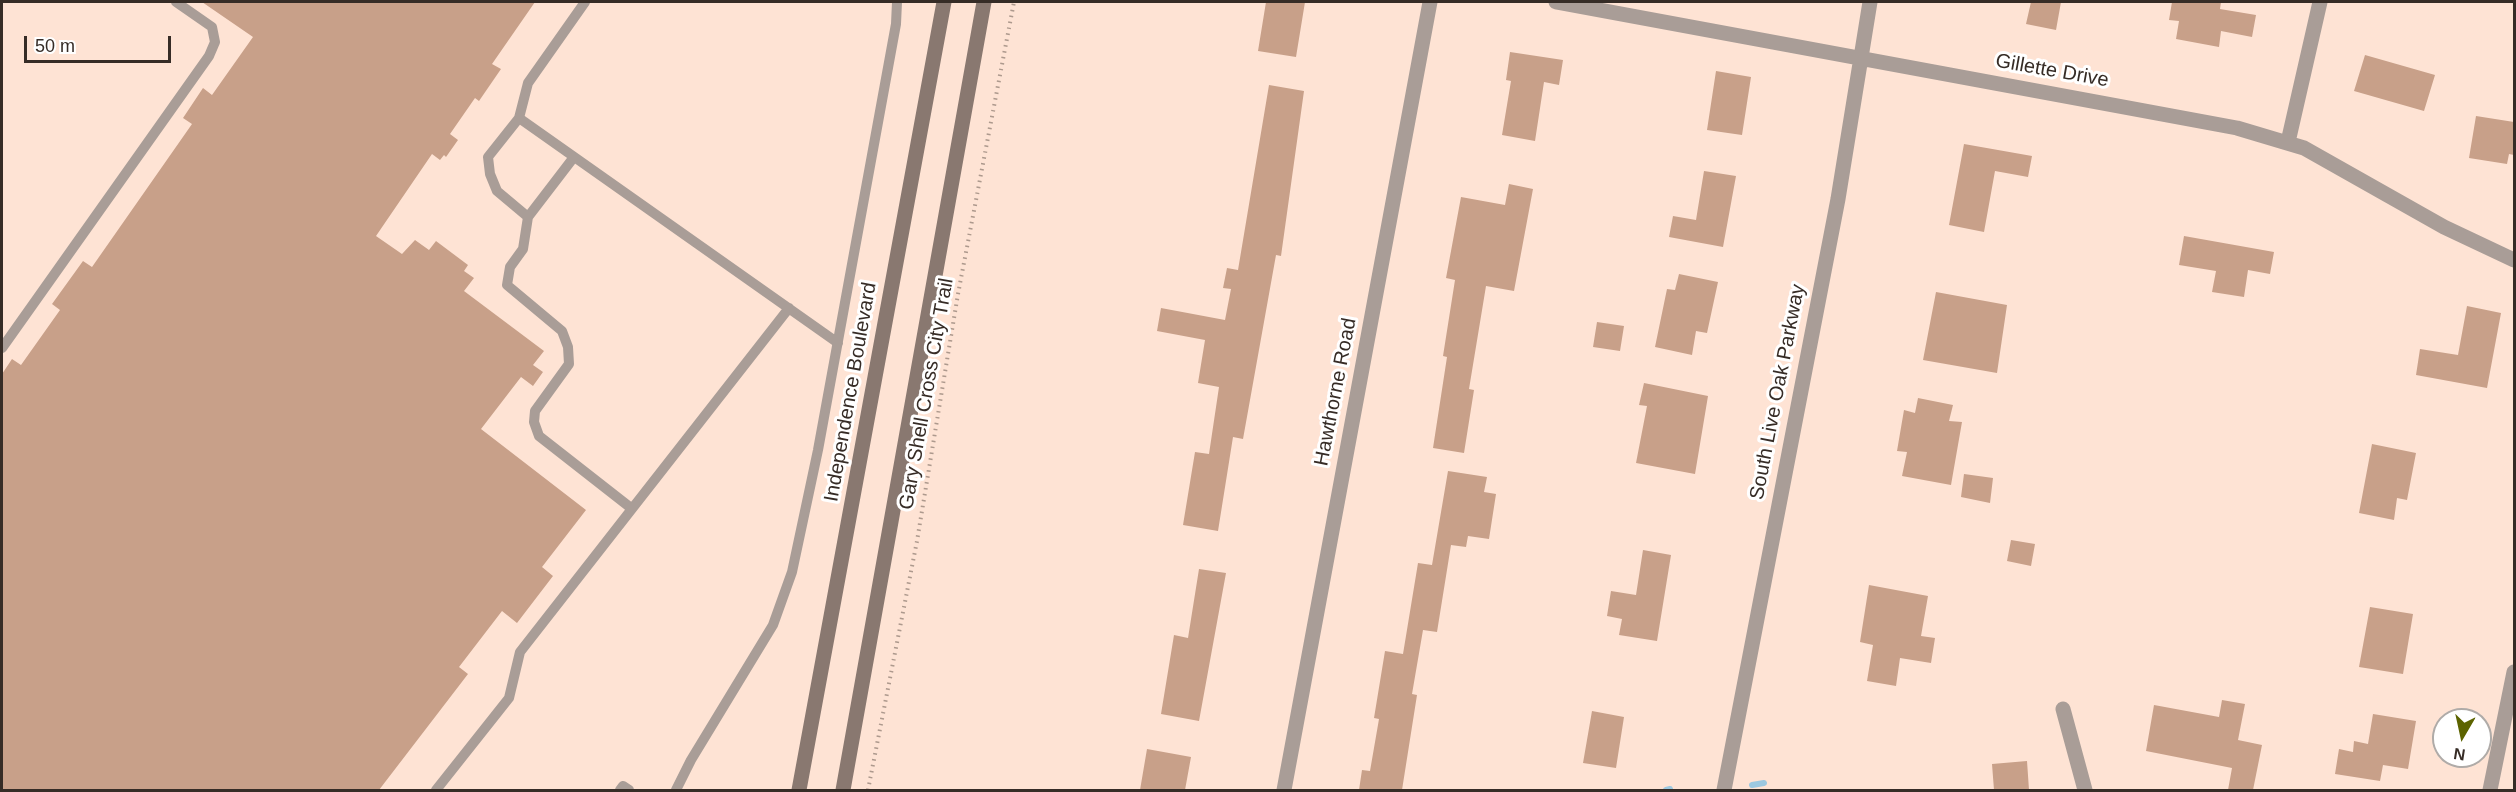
<!DOCTYPE html>
<html>
<head>
<meta charset="utf-8">
<style>
  body { margin:0 }
  #map { position:relative; width:2516px; height:792px; overflow:hidden; background:#fee3d4; font-family:Helvetica,sans-serif }
  canvas { display:block }
  .frame { position:absolute; inset:0; border:3px solid #362c26; pointer-events:none }
  .north { position:absolute; left:2432px; top:708px; width:60px; height:60px; box-sizing:border-box; background:#fff; border:2px solid #afaba8; border-radius:50%; rotate:189deg; font-size:16px; font-weight:700; line-height:24px; text-align:center; color:#362c26 }
  .north::after { content:''; display:block; margin:auto; width:21px; height:27px; background:#5c6300; clip-path:polygon(50% 0,100% 100%,50% 72%,0 100%) }
  .scale { position:absolute; left:24px; top:36px; width:147px; height:27px; box-sizing:border-box; border:3px solid #362c26; border-top:0; padding-left:8px; font-size:18px; line-height:21px; white-space:nowrap; color:#362c26; -webkit-text-stroke:4px #fff; paint-order:stroke }
</style>
</head>
<body>
<div id="map">
<canvas width="2516" height="792"></canvas>
<div class="frame"></div>
<div class="north">N</div>
<div class="scale">50 m</div>
</div>
<script>
const context = document.querySelector('canvas').getContext('2d');
context.lineJoin = 'round';
function poly(rows) {
  const path = new Path2D();
  for (const r of rows) {
    path.moveTo(r[0], r[1]);
    for (let i = 2; i < r.length; i += 2) path.lineTo(r[i], r[i + 1]);
  }
  return path;
}
function trace(path, color, width, dash) {
  context.strokeStyle = color;
  context.lineWidth = width;
  context.lineCap = dash ? 'butt' : 'round';
  context.setLineDash(dash || []);
  context.stroke(path);
}
function fill(path, color) {
  context.fillStyle = color;
  context.fill(path, 'evenodd');
}
function write(font, color, halo, rows, align = 'center') {
  context.font = font + ' Helvetica,sans-serif';
  context.lineWidth = 6;
  context.setLineDash([]);
  context.textBaseline = 'middle';
  context.strokeStyle = halo;
  context.fillStyle = color;
  for (const [text, x, y, turn = 0] of rows) {
    context.save();
    context.translate(x, y);
    context.rotate((+turn || 0) * Math.PI / 180);
    context.textAlign = isNaN(turn) ? turn : align;
    if (halo) context.strokeText(text, 0, 0);
    context.fillText(text, 0, 0);
    context.restore();
  }
}
const stream = poly([
  [1752,785,1764,783],
  [1666,790,1670,789]
]);
const building = poly([
  [202,2,535,2,492,64,501,69,479,101,475,98,450,134,458,140,446,157,444,155,440,160,432,154,376,236,402,254,415,240,429,250,436,241,468,265,464,271,474,278,464,291,544,351,533,365,543,372,533,386,521,377,481,429,586,510,542,567,553,576,517,623,502,611,459,667,468,674,379,790,2,790,2,374,12,359,21,365,60,310,52,304,83,261,92,267,192,124,183,118,203,88,212,95,253,37],
  [1266,2,1305,2,1296,57,1258,51],
  [2031,2,2061,2,2056,30,2026,24],
  [2172,2,2221,2,2220,9,2256,15,2252,37,2221,31,2219,47,2176,39,2179,21,2169,20],
  [1510,52,1563,60,1559,85,1544,82,1535,141,1502,135,1511,81,1506,80],
  [2365,55,2435,75,2424,111,2354,91],
  [1716,71,1751,77,1742,135,1707,130],
  [1269,85,1304,91,1281,256,1276,255,1243,439,1233,437,1218,531,1183,525,1195,452,1209,454,1219,387,1198,383,1205,340,1157,331,1161,308,1225,320,1231,289,1223,288,1227,268,1238,270],
  [2476,116,2514,122,2514,155,2509,154,2507,164,2469,158],
  [1964,144,2032,156,2028,177,1995,171,1984,232,1949,225],
  [1704,171,1736,176,1723,247,1669,237,1673,216,1696,220],
  [1509,184,1533,189,1514,291,1486,286,1469,389,1474,390,1464,453,1433,448,1447,357,1443,356,1455,280,1446,278,1461,197,1505,205],
  [2184,236,2274,252,2270,274,2248,270,2244,297,2212,292,2216,271,2179,265],
  [1679,274,1718,282,1707,333,1696,331,1692,355,1655,347,1667,289,1675,290],
  [1936,292,2007,305,1997,373,1923,360],
  [2467,306,2501,313,2487,388,2416,375,2420,349,2458,355],
  [1597,322,1624,326,1620,351,1593,347],
  [1644,383,1708,396,1695,474,1636,463,1647,406,1639,405],
  [1918,398,1953,405,1949,421,1962,422,1951,485,1902,476,1907,452,1897,451,1904,410,1915,413],
  [2372,444,2416,453,2407,500,2397,498,2394,520,2359,513],
  [1448,471,1487,477,1484,492,1496,494,1489,539,1468,536,1466,547,1451,545,1437,632,1423,630,1412,694,1417,695,1402,790,1359,790,1362,770,1370,771,1379,719,1374,718,1385,651,1403,654,1418,563,1432,565],
  [1964,474,1993,478,1990,503,1961,497],
  [2011,540,2035,544,2031,566,2007,561],
  [1643,550,1671,555,1657,641,1619,635,1622,619,1607,616,1611,591,1636,595],
  [1199,569,1226,573,1199,721,1161,714,1174,635,1188,638],
  [1869,585,1928,596,1921,636,1935,638,1931,663,1900,658,1896,686,1867,681,1873,645,1860,642],
  [2370,607,2413,614,2403,674,2359,667],
  [2222,700,2245,704,2238,740,2262,745,2253,790,2228,790,2232,768,2146,751,2154,705,2219,717],
  [1592,711,1624,717,1616,768,1583,763],
  [2373,714,2416,721,2408,769,2383,765,2380,781,2335,774,2339,749,2353,752,2354,741,2368,744],
  [1147,749,1191,757,1185,790,1140,790],
  [2027,761,2029,790,1994,790,1992,764]
]);
const path = poly([
  [868,790,917,541,958,294,1014,2]
]);
const service = poly([
  [585,2,528,83,519,118,488,157,490,174,497,191,528,217,523,249,510,267,507,285,562,331,568,347,569,364,535,411,534,422,539,436,631,508],
  [519,118,838,343],
  [528,217,574,157],
  [2,348,209,56,215,42,212,27,176,2],
  [436,790,509,698,520,652,789,308],
  [620,790,623,786,629,790],
  [676,790,691,760,773,625,792,572,818,450,896,24,897,2]
]);
const minor = poly([
  [1556,2,2237,128,2304,148,2444,227,2514,260],
  [2288,142,2320,2],
  [2063,709,2085,790],
  [1284,790,1430,2],
  [1724,790,1838,199,1870,2],
  [2490,790,2514,672]
]);
const secondary = poly([
  [799,790,944,2],
  [843,790,984,2]
]);
const streetNames = [
  ["Gillette Drive",2052,71,10],
  ["Independence Boulevard",851,392,-80],
  ["Hawthorne Road",1336,392,-79],
  ["South Live Oak Parkway",1778,392,-79],
  ["Gary Shell Cross City Trail",927,394,-80]
];
trace(stream, '#9cc8e0', 6);
fill(building, '#c8a089');
trace(path, '#ad998d', 4, [1.5, 4.5]);
trace(service, '#a99d97', 10);
trace(minor, '#a99d97', 15);
trace(secondary, '#897870', 15);
write('20px', '#362c26', '#fff', streetNames);
</script>
</body>
</html>
